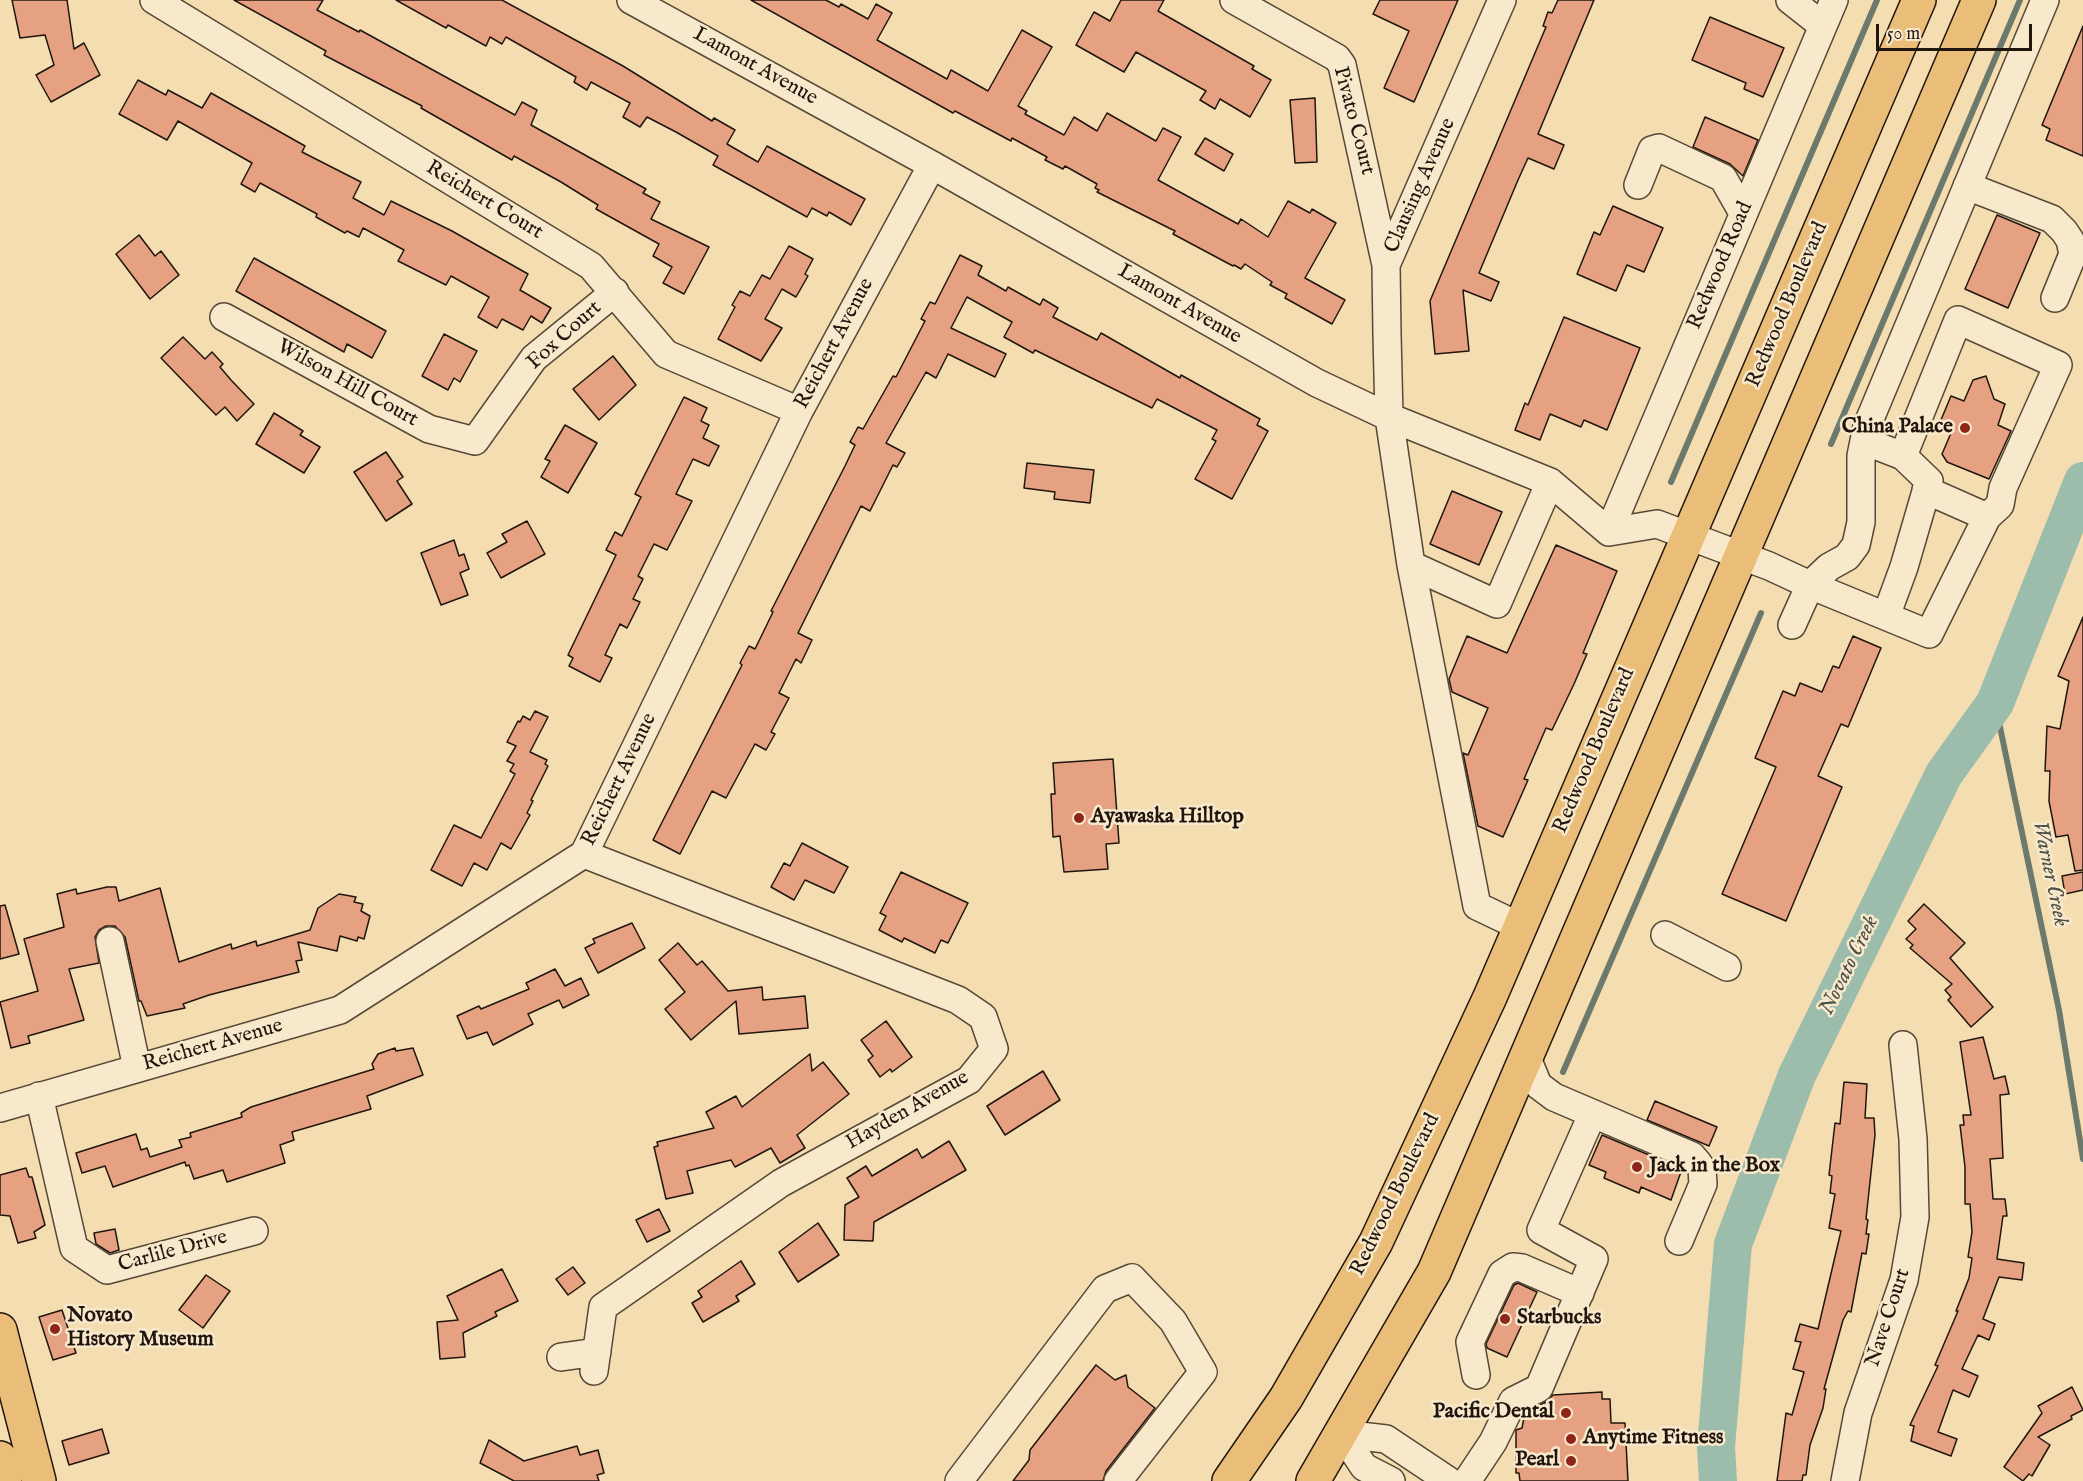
<!DOCTYPE html>
<html>
<head>
<meta charset="utf-8">
<style>
  body { margin:0 }
  #map { position:relative; width:2083px; height:1481px; overflow:hidden; background:#f4ddb0; font-family:"IM FELL English",serif }
  canvas { display:block }
  .scale { position:absolute; left:1876px; top:24px; width:156px; height:27px; box-sizing:border-box; border:3px solid #21160e; border-top:0; padding-left:8px; font-size:18px; line-height:21px; white-space:nowrap; color:#21160e; -webkit-text-stroke:4px #f8e9cc; paint-order:stroke }
</style>
</head>
<body>
<div id="map">
<canvas width="2083" height="1481"></canvas>
<div class="scale">50 m</div>
</div>
<script>
const context = document.querySelector('canvas').getContext('2d');
context.lineJoin = 'round';
function poly(rows) {
  const path = new Path2D();
  for (const r of rows) {
    path.moveTo(r[0], r[1]);
    for (let i = 2; i < r.length; i += 2) path.lineTo(r[i], r[i + 1]);
  }
  return path;
}
function trace(path, color, width, dash) {
  context.strokeStyle = color;
  context.lineWidth = width;
  context.lineCap = dash ? 'butt' : 'round';
  context.setLineDash(dash || []);
  context.stroke(path);
}
function fill(path, color) {
  context.fillStyle = color;
  context.fill(path, 'evenodd');
}
function write(font, color, halo, rows, align = 'center') {
  context.font = font + ' "IM FELL English",serif';
  context.lineWidth = 5;
  context.setLineDash([]);
  context.textBaseline = 'middle';
  context.strokeStyle = halo;
  context.fillStyle = color;
  for (const [text, x, y, turn = 0] of rows) {
    context.save();
    context.translate(x, y);
    context.rotate((+turn || 0) * Math.PI / 180);
    context.textAlign = isNaN(turn) ? turn : align;
    if (halo) context.strokeText(text, 0, 0);
    context.fillText(text, 0, 0);
    context.restore();
  }
}
const stream = poly([
  [1831,444,2020,0],
  [1671,482,1877,0],
  [1995,703,2059,1010,2083,1159],
  [1563,1072,1761,613]
]);
const river = poly([
  [1718,1481,1716,1447,1733,1244,1797,1075,1944,774,1995,703,2083,481]
]);
const building = poly([
  [12,0,67,0,74,49,84,43,100,75,51,102,36,75,54,65,45,35,20,38,12,0],
  [234,0,323,0,317,10,359,32,360,30,515,115,522,102,537,110,531,125,646,189,643,193,660,202,651,219,709,247,684,294,663,283,672,267,653,256,659,244,596,209,598,205,561,182,514,156,512,160,421,108,422,106,324,55,326,51,234,0],
  [396,0,502,0,623,66,712,121,714,118,735,130,727,144,758,162,767,146,865,199,851,225,829,212,827,216,812,208,807,217,713,165,718,156,676,132,647,117,640,127,623,117,630,103,591,82,587,90,574,82,576,77,506,37,502,44,490,37,486,46,448,25,446,28,396,0],
  [751,0,826,0,839,7,841,4,868,19,876,4,892,13,877,40,947,79,951,70,988,91,1022,30,1052,47,1018,106,1027,111,1025,114,1064,135,1074,117,1097,131,1107,113,1156,141,1163,128,1181,137,1158,180,1238,224,1241,219,1268,237,1288,201,1310,213,1312,209,1336,223,1305,278,1345,300,1332,324,1285,298,1287,294,1270,285,1272,282,1245,264,1241,269,1234,265,1233,266,1173,234,1175,231,1097,192,1099,190,1095,188,1097,184,1065,166,1063,169,1045,160,1047,157,1012,138,1011,141,955,111,953,113,751,0],
  [1121,0,1164,0,1158,11,1254,66,1252,69,1271,80,1250,117,1220,99,1215,109,1200,100,1206,91,1136,52,1124,72,1076,45,1094,12,1110,21,1121,0],
  [1380,0,1458,0,1414,102,1384,88,1409,31,1373,14,1380,0],
  [1558,0,1594,0,1538,134,1564,145,1554,169,1528,158,1518,180,1479,273,1499,282,1491,301,1463,290,1469,351,1435,354,1430,301,1546,27,1543,26,1548,12,1552,13,1558,0],
  [1710,17,1784,48,1763,97,1744,89,1746,83,1692,60,1710,17],
  [2083,26,2083,156,2046,140,2050,129,2042,125,2083,26],
  [138,80,166,95,168,90,202,108,211,93,305,146,302,152,361,182,353,198,384,215,391,201,452,231,528,274,520,290,551,308,542,323,531,316,523,330,502,319,497,328,478,317,489,297,451,276,446,285,398,261,404,250,363,228,359,237,347,231,345,233,316,217,317,214,260,183,255,192,241,184,252,163,178,121,167,140,119,114,138,80],
  [1315,98,1317,162,1295,163,1290,100,1315,98],
  [1705,117,1758,140,1743,176,1730,164,1693,147,1705,117],
  [1205,138,1233,154,1224,171,1195,154,1205,138],
  [1613,206,1663,228,1644,272,1627,265,1616,291,1577,274,1594,232,1600,235,1613,206],
  [1997,215,2040,233,2008,308,1965,289,1997,215],
  [139,235,155,256,161,251,179,275,150,299,116,254,139,235],
  [789,246,813,259,805,274,808,276,796,297,782,289,765,319,782,328,761,361,718,339,735,307,732,305,740,291,750,296,762,275,770,279,789,246],
  [960,255,982,266,978,275,1006,291,1008,287,1040,305,1043,299,1058,308,1053,317,1097,340,1101,333,1180,378,1181,375,1260,419,1257,425,1268,431,1232,499,1195,479,1216,441,1212,439,1217,430,1157,399,1152,408,1035,350,1033,353,1004,337,1012,322,967,297,951,328,1006,354,995,377,948,354,936,378,926,372,886,443,905,453,897,467,893,465,870,511,861,506,798,633,812,640,801,663,796,659,779,693,789,698,771,732,775,734,766,750,755,744,726,798,712,791,680,854,653,840,742,665,740,663,749,646,755,649,773,612,771,611,845,466,855,445,850,442,858,427,863,429,893,376,896,377,925,321,921,319,930,302,935,304,960,255],
  [254,258,386,331,372,358,347,344,344,352,236,291,254,258],
  [1564,317,1640,348,1607,430,1584,420,1581,427,1550,414,1540,440,1515,430,1525,403,1528,405,1564,317],
  [444,334,477,351,460,382,454,378,448,390,422,376,444,334],
  [183,337,205,359,212,352,223,364,220,367,231,380,254,404,237,421,225,407,216,415,161,358,183,337],
  [613,356,636,385,599,420,573,389,613,356],
  [1986,376,1994,399,2005,404,1998,425,2011,431,1989,479,1947,462,1942,454,1951,433,1938,427,1951,396,1964,401,1973,380,1986,376],
  [684,397,707,408,701,421,709,425,703,438,719,446,709,466,693,459,676,494,692,501,667,550,654,544,638,576,643,579,633,599,640,602,627,628,620,624,605,655,612,658,600,682,569,666,573,658,568,655,616,555,606,550,615,532,622,536,641,497,635,494,684,397],
  [274,413,303,431,300,435,320,447,304,473,256,444,274,413],
  [565,425,597,443,568,493,541,477,550,461,545,459,565,425],
  [386,452,403,477,397,481,412,504,386,521,354,472,386,452],
  [1027,463,1094,470,1090,503,1054,499,1055,492,1024,488,1027,463],
  [1452,491,1502,512,1479,565,1430,544,1452,491],
  [527,521,545,554,501,578,487,553,507,542,502,534,527,521],
  [454,540,459,556,464,554,469,569,460,573,468,595,441,605,421,553,454,540],
  [1556,545,1617,571,1583,653,1587,654,1574,684,1552,730,1546,728,1524,779,1528,780,1503,837,1478,826,1463,753,1468,755,1488,708,1452,692,1449,679,1467,636,1507,653,1556,545],
  [2083,617,2083,870,2075,871,2068,835,2056,837,2049,801,2050,771,2045,771,2047,726,2060,729,2069,681,2058,676,2083,617],
  [1853,636,1881,648,1848,727,1841,724,1818,776,1842,787,1786,921,1722,894,1776,767,1755,758,1783,691,1795,696,1800,683,1822,692,1833,666,1839,668,1853,636],
  [535,711,548,717,530,752,547,760,545,764,548,766,531,800,533,801,527,813,530,815,511,849,501,843,487,870,474,863,462,886,431,870,454,825,481,838,515,774,510,771,514,764,507,761,516,746,507,742,518,721,520,722,523,716,530,720,535,711],
  [1113,759,1119,843,1106,844,1108,869,1064,872,1060,836,1053,837,1051,794,1055,794,1053,763,1113,759],
  [802,843,848,867,834,893,805,880,794,900,771,887,784,863,790,866,802,843],
  [901,872,968,903,948,943,941,940,935,953,904,938,902,942,879,930,886,916,880,913,901,872],
  [2083,872,2083,890,2065,894,2062,876,2083,872],
  [107,887,116,887,119,901,160,888,179,962,231,944,232,949,256,941,257,946,310,930,318,908,339,894,356,897,354,902,363,904,361,911,370,916,364,939,358,937,357,941,340,936,337,951,298,942,302,960,296,961,299,972,209,995,183,1004,185,1008,147,1016,141,1001,139,1001,125,937,115,926,106,926,99,930,95,937,99,963,69,969,84,1020,28,1036,30,1043,11,1048,0,1002,38,991,24,939,64,927,57,894,76,889,77,894,107,887],
  [1924,904,1965,943,1950,958,1993,1007,1971,1027,1948,1000,1951,997,1945,990,1952,984,1910,948,1913,945,1906,939,1916,929,1908,921,1924,904],
  [5,905,19,954,0,959,0,906,5,905],
  [632,923,645,948,598,973,585,948,595,943,593,939,632,923],
  [678,943,697,965,702,961,728,991,762,987,763,1000,805,996,808,1028,739,1034,736,1001,691,1040,665,1009,685,992,659,960,678,943],
  [555,969,565,986,581,978,589,995,563,1008,559,1000,528,1014,533,1024,493,1045,487,1032,467,1039,457,1016,479,1006,481,1009,529,989,526,983,555,969],
  [886,1021,912,1057,892,1072,890,1069,880,1077,868,1060,873,1056,861,1040,886,1021],
  [1983,1037,1994,1079,2005,1076,2009,1094,2000,1095,2003,1158,1990,1159,1993,1199,2005,1199,2007,1216,2003,1216,1997,1259,2024,1263,2022,1280,1999,1277,1983,1319,1995,1324,1989,1340,1978,1335,1962,1369,1978,1376,1969,1397,1953,1390,1938,1432,1957,1439,1951,1456,1911,1441,1914,1426,1910,1425,1938,1366,1935,1365,1958,1311,1956,1311,1969,1278,1972,1258,1968,1257,1972,1232,1970,1204,1965,1204,1965,1167,1960,1125,1964,1125,1963,1115,1971,1115,1960,1042,1983,1037],
  [395,1048,396,1051,413,1048,423,1075,367,1096,371,1109,292,1132,294,1140,280,1145,285,1163,227,1182,223,1170,194,1179,189,1165,186,1166,185,1162,113,1187,105,1166,82,1173,76,1153,136,1134,141,1150,147,1148,150,1157,182,1147,179,1140,191,1137,190,1133,242,1117,241,1113,251,1107,374,1069,372,1064,378,1054,395,1048],
  [810,1054,812,1071,823,1062,849,1094,797,1135,805,1148,780,1163,771,1148,735,1167,731,1160,687,1171,693,1193,666,1199,654,1147,658,1146,657,1142,714,1128,706,1112,736,1096,742,1107,810,1054],
  [1043,1071,1060,1100,1005,1135,987,1106,1043,1071],
  [1844,1082,1867,1084,1865,1118,1874,1118,1875,1135,1866,1219,1868,1220,1866,1234,1869,1234,1866,1254,1862,1253,1851,1312,1848,1311,1843,1320,1824,1389,1826,1389,1823,1408,1810,1445,1806,1475,1803,1475,1802,1481,1777,1481,1786,1413,1792,1415,1804,1372,1793,1369,1801,1342,1795,1341,1800,1324,1818,1329,1841,1231,1829,1228,1835,1194,1830,1193,1832,1176,1829,1175,1835,1123,1840,1124,1844,1082],
  [1655,1101,1717,1127,1709,1146,1647,1120,1655,1101],
  [1602,1135,1682,1169,1671,1200,1641,1187,1639,1193,1604,1178,1606,1172,1589,1165,1602,1135],
  [949,1141,966,1170,874,1222,873,1241,844,1240,845,1205,859,1197,847,1178,866,1166,872,1176,917,1149,922,1158,949,1141],
  [26,1168,29,1177,32,1177,45,1225,34,1232,36,1238,18,1243,10,1216,0,1215,0,1175,26,1168],
  [659,1209,670,1231,647,1242,636,1220,659,1209],
  [818,1223,839,1255,798,1282,779,1252,818,1223],
  [115,1229,119,1250,110,1253,96,1244,94,1233,115,1229],
  [741,1261,755,1284,736,1296,739,1301,703,1322,692,1303,702,1297,698,1291,741,1261],
  [573,1267,585,1283,568,1295,556,1279,573,1267],
  [502,1269,518,1301,495,1312,497,1316,463,1333,465,1357,440,1359,437,1322,458,1320,447,1296,502,1269],
  [206,1275,230,1291,203,1328,179,1310,206,1275],
  [1518,1283,1537,1292,1507,1357,1487,1348,1486,1344,1514,1285,1518,1283],
  [62,1310,76,1353,53,1360,39,1317,62,1310],
  [1096,1365,1115,1380,1126,1375,1128,1387,1155,1408,1106,1471,1103,1481,1013,1481,1029,1460,1030,1450,1096,1365],
  [2072,1387,2083,1410,2071,1416,2072,1419,2038,1437,2050,1445,2032,1476,2029,1474,2023,1481,2004,1467,2042,1413,2038,1406,2072,1387],
  [1602,1392,1602,1399,1610,1399,1611,1423,1625,1423,1628,1481,1520,1481,1519,1473,1516,1473,1516,1430,1522,1428,1525,1413,1546,1402,1553,1395,1602,1392],
  [102,1429,109,1453,69,1465,62,1441,102,1429],
  [489,1440,524,1461,577,1446,580,1455,598,1450,604,1473,597,1475,599,1481,514,1481,480,1463,489,1440]
]);
const minor = poly([
  [154,0,591,266,666,354,799,411],
  [631,0,932,165,1317,383,1389,417,1550,482,1609,532,1657,524,1769,566,1810,585,1829,567,1847,557,1856,545,1861,522,1861,456,1867,426,2045,0],
  [1234,0,1337,58,1342,65,1386,265],
  [1502,0,1386,265,1387,334,1389,417,1411,565,1477,906,1519,926],
  [1790,0,1823,26],
  [1638,185,1652,150,1659,148,1723,178,1743,213],
  [1967,186,2052,219,2064,231,2070,240,2073,254,2055,298],
  [224,317,429,429,475,441,534,358,615,292],
  [1864,441,1903,456,1929,481,1904,567,1886,616],
  [1903,456,1958,320,2058,365,2003,488,2000,505,1987,517],
  [1609,532,1834,0],
  [1411,565,1497,604,1550,482],
  [1792,625,1810,585,1929,634,1987,517,1926,490],
  [584,854,958,1000,983,1017,994,1049,969,1080,781,1183,603,1307,594,1371],
  [1665,935,1727,967],
  [110,941,137,1068],
  [1527,1058,1538,1085,1554,1097,1692,1156,1698,1163,1702,1169,1703,1184,1679,1241],
  [39,1096,74,1248,107,1270,254,1231],
  [0,1108,340,1010,584,854,799,411,932,165],
  [561,1357,597,1352],
  [1476,1375,1470,1342,1502,1274,1513,1267,1522,1268,1580,1293],
  [959,1481,1105,1289,1132,1278,1173,1321,1203,1372,1118,1481],
  [1391,1481,1364,1467,1342,1434,1386,1439,1449,1481],
  [1467,1481,1493,1442,1513,1401,1539,1388,1594,1259,1541,1230,1592,1115],
  [1845,1481,1858,1413,1904,1280,1915,1217,1913,1139,1903,1045]
]);
const major = poly([
  [0,1330,39,1481],
  [0,1458,5,1481],
  [1229,1481,1286,1398,1376,1242,1490,997,1919,0],
  [1313,1481,1434,1272,1979,0]
]);
const markers = [
  [1965,428,6,"#8f2418"],
  [1079,818,6,"#8f2418"],
  [1637,1167,6,"#8f2418"],
  [1505,1319,6,"#8f2418"],
  [55,1329,6,"#8f2418"],
  [1566,1413,6,"#8f2418"],
  [1571,1439,6,"#8f2418"],
  [1571,1461,6,"#8f2418"]
];
const streetNames = [
  ["Lamont Avenue",755,67,29],
  ["Pivato Court",1353,121,75],
  ["Clausing Avenue",1421,186,-66],
  ["Reichert Court",484,201,31],
  ["Redwood Road",1721,266,-67],
  ["Lamont Avenue",1179,305,30],
  ["Redwood Boulevard",1788,305,-67],
  ["Fox Court",565,336,-42],
  ["Reichert Avenue",835,344,-62],
  ["Wilson Hill Court",347,384,29],
  ["Redwood Boulevard",1595,751,-67],
  ["Reichert Avenue",620,780,-64],
  ["Reichert Avenue",213,1046,-16],
  ["Hayden Avenue",908,1111,-30],
  ["Redwood Boulevard",1396,1195,-64],
  ["Carlile Drive",173,1252,-15],
  ["Nave Court",1889,1318,-72]
];
const poiNames = [
  ["China Palace",1953,428,"right"],
  ["Ayawaska Hilltop",1091,818],
  ["Jack in the Box",1649,1167],
  ["Novato",67,1317],
  ["History Museum",67,1341],
  ["Starbucks",1517,1319],
  ["Pacific Dental",1554,1413,"right"],
  ["Anytime Fitness",1583,1439],
  ["Pearl",1559,1461,"right"]
];
const waterNames = [
  ["Warner Creek",2049,874,78],
  ["Novato Creek",1850,966,-64]
];
trace(stream, '#6b7a6d', 6);
trace(river, '#9cbcac', 38);
fill(building, '#e5a181');
trace(building, '#21160e', 1.5);
trace(minor, '#564836', 30);
trace(major, '#21160e', 36);
trace(minor, '#f8e9cc', 27);
trace(major, '#eabe78', 33);
for (const [x, y, r, color] of markers) {
  const dot = new Path2D();
  dot.arc(x, y, r, 0, 2 * Math.PI);
  context.fillStyle = color;
  context.fill(dot);
  trace(dot, '#f8e9cc', 2);
}
write('21px', '#21160e', '#f8e9cc', streetNames);
write('bold 21px', '#21160e', '#f8e9cc', poiNames, 'left');
write('italic 22px', '#4c5045', '#f8e9cc', waterNames);
</script>
</body>
</html>
